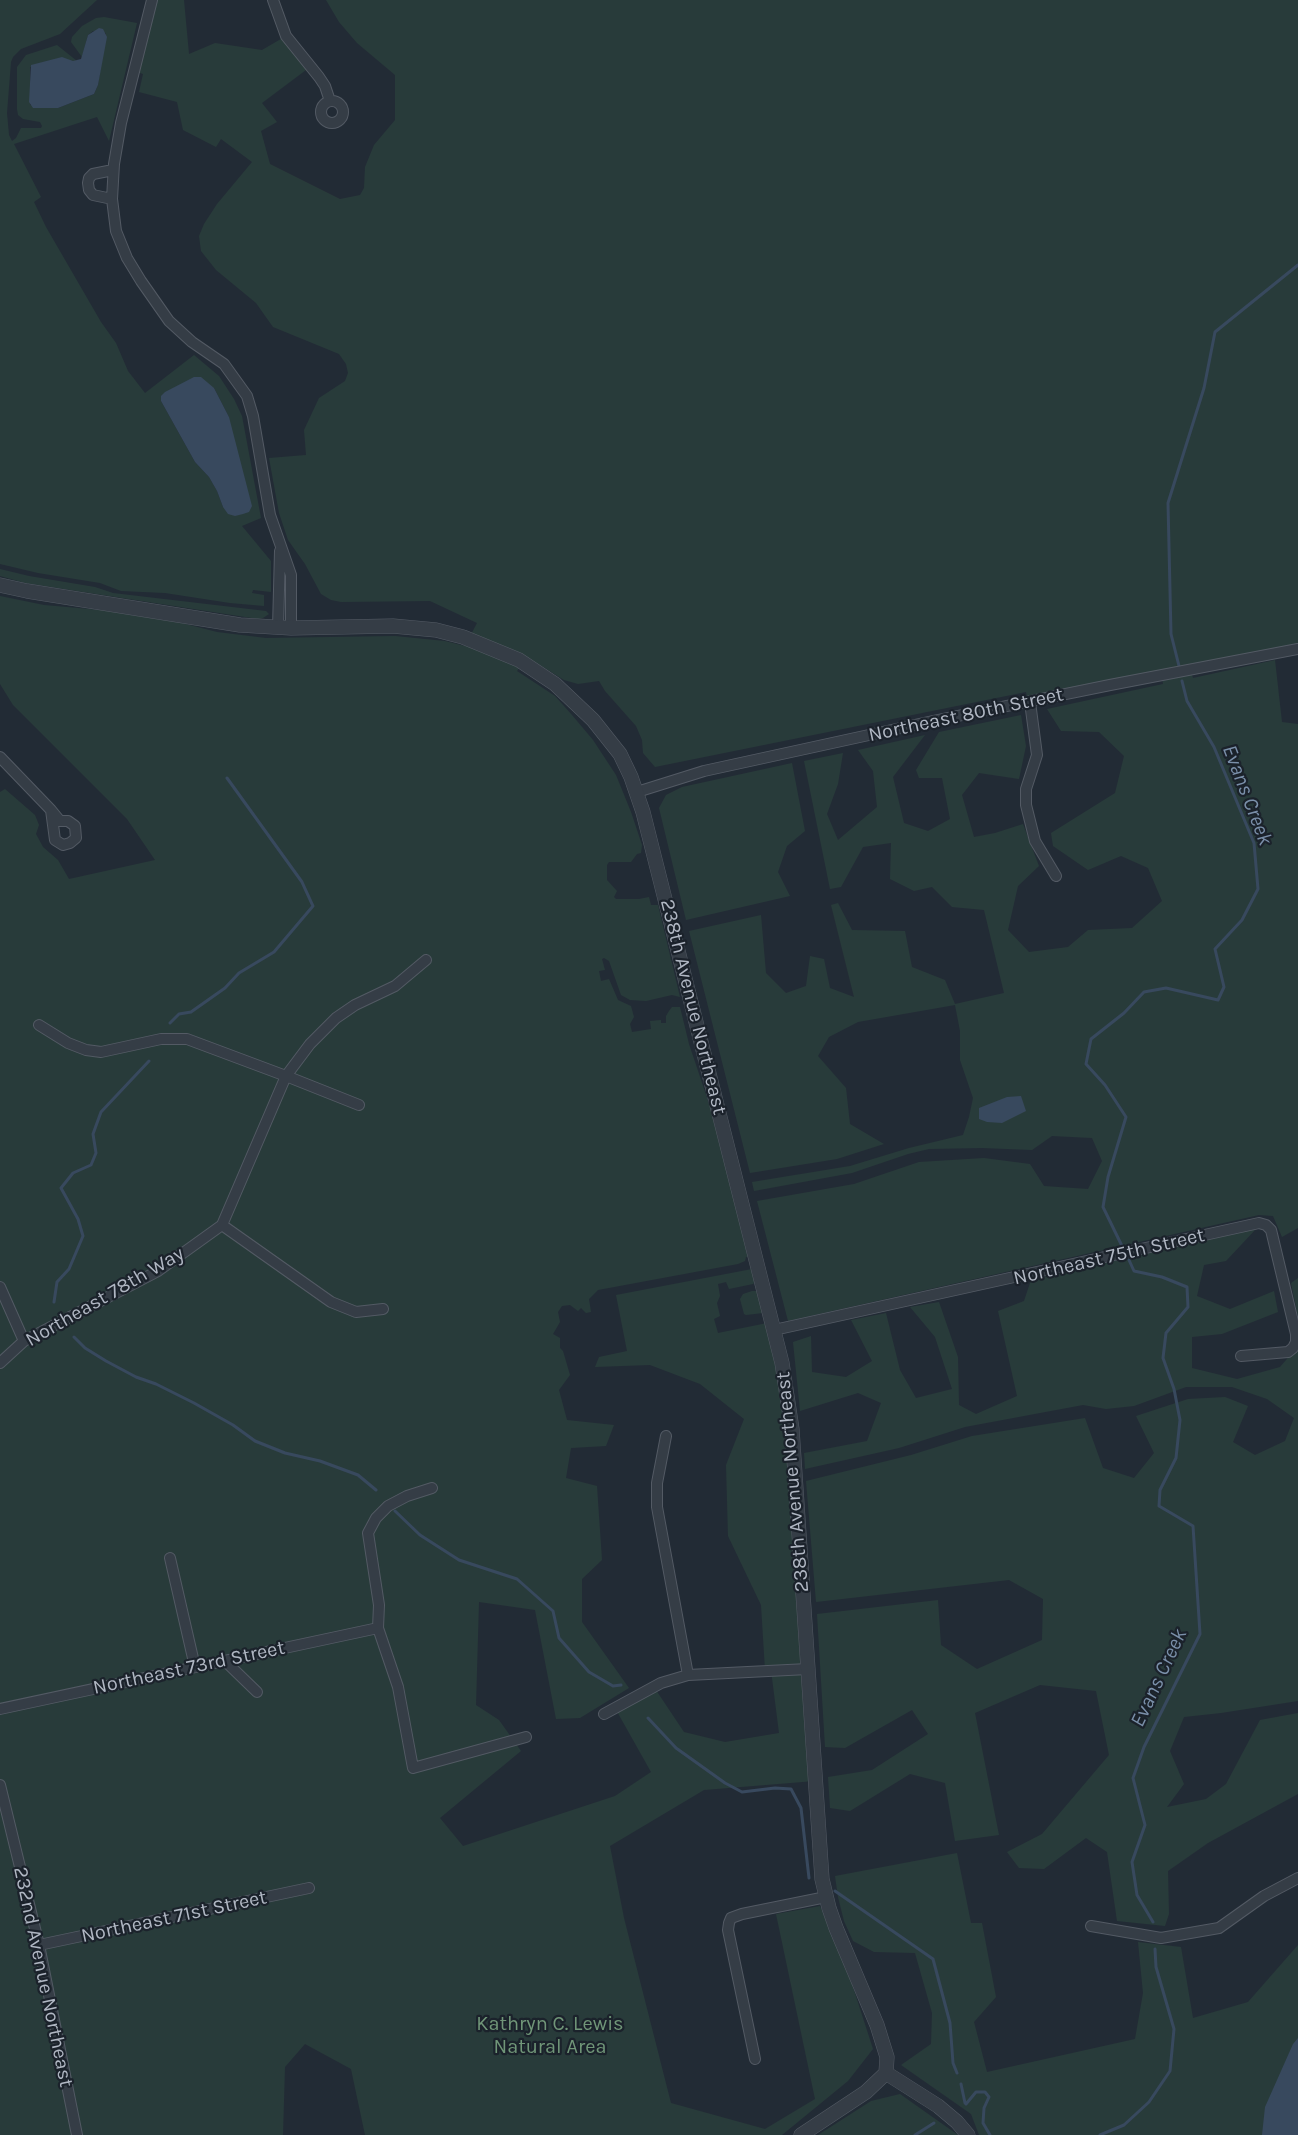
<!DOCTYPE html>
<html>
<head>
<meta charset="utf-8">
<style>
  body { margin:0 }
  canvas { display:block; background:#222b35 }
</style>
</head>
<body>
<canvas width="1298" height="2135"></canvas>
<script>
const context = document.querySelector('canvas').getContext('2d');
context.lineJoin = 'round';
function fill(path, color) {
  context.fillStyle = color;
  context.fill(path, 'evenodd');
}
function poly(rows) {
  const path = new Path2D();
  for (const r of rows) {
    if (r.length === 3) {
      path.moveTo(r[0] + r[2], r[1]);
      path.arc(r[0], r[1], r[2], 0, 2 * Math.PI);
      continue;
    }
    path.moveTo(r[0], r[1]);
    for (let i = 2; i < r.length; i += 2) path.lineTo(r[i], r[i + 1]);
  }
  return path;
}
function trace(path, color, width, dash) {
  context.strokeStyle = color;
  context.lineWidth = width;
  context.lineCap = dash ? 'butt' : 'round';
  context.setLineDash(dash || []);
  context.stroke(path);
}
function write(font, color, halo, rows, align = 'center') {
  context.font = font + ' Karla,sans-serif';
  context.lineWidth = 4.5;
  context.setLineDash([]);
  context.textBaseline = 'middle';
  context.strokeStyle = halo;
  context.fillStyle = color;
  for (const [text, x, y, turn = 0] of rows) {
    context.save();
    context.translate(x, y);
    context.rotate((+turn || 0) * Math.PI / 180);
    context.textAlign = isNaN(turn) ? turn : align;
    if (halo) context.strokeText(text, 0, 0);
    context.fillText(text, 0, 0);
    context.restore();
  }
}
const green = poly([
  [0,0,97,0,60,34,21,49,13,57,11,62,7,113,9,135,12,141,16,138,21,128,41,128,42,126,40,122,23,119,18,115,17,109,17,67,26,55,57,45,77,61,30,67,30,105,58,108,94,94,98,85,106,33,93,31,88,35,82,57,71,42,72,37,82,26,96,18,104,17,137,23,109,141,97,117,14,144,41,197,34,202,46,227,101,322,116,343,128,371,145,393,194,355,219,376,234,399,242,416,261,518,242,526,271,561,271,592,253,590,252,593,264,595,264,606,230,603,165,593,121,591,100,583,38,573,0,564],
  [214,388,229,417,223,507,217,491,209,477,195,462,161,401],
  [152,0,184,0,189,54,215,43,262,50,286,36,310,67,262,103,277,122,261,131,270,164,340,199,360,195,364,188,365,167,374,145,395,120,395,75,357,43,339,22,326,0,1298,0,1298,649,1191,672,1193,678,1275,660,1282,722,1298,724,1298,1228,1282,1237,1273,1216,1259,1215,788,1321,757,1201,854,1184,919,1162,984,1158,1030,1164,1044,1186,1088,1189,1102,1161,1092,1138,1052,1136,1032,1150,982,1148,929,1149,908,1154,852,1173,754,1191,752,1182,850,1166,909,1148,963,1135,969,1117,973,1098,960,1060,960,1031,955,1005,858,1022,829,1037,818,1056,846,1088,850,1124,884,1144,837,1159,750,1173,689,931,761,915,766,973,786,993,806,986,810,956,824,959,830,988,854,997,831,905,838,903,852,930,905,931,912,967,945,980,955,1004,1004,993,984,910,952,907,932,887,914,891,890,879,891,843,863,847,841,887,830,889,804,761,843,753,838,784,827,814,838,840,877,807,873,771,858,750,925,735,893,777,904,823,928,831,950,819,942,778,919,778,916,770,939,732,1021,715,1026,746,1019,779,979,773,962,795,974,837,995,833,1023,824,1039,866,1018,886,1008,930,1029,952,1068,947,1088,930,1132,928,1162,901,1148,868,1121,856,1088,870,1053,846,1051,833,1115,793,1124,756,1099,732,1061,731,1047,709,1163,684,1162,678,1029,705,1026,692,655,767,643,753,642,740,636,726,605,691,599,681,578,684,564,680,527,657,517,671,555,696,572,715,593,740,616,775,631,812,642,845,641,853,637,854,631,862,609,862,607,865,607,880,617,891,614,897,616,899,639,899,649,897,651,905,658,905,680,997,672,995,646,1001,630,1000,621,995,609,961,604,958,602,959,605,970,599,971,601,981,609,979,618,1000,631,1006,634,1017,630,1024,632,1032,651,1029,650,1021,661,1020,661,1023,666,1023,666,1016,669,1011,672,1007,680,1007,689,1044,740,1196,755,1255,746,1257,745,1261,738,1264,598,1290,589,1299,591,1312,586,1313,581,1308,578,1311,570,1305,562,1306,558,1312,560,1322,553,1334,560,1338,560,1348,563,1351,570,1375,559,1390,567,1420,614,1425,606,1446,571,1448,566,1478,597,1486,602,1560,582,1579,582,1622,629,1688,580,1718,556,1719,535,1610,479,1602,476,1705,499,1720,521,1751,440,1818,463,1846,615,1796,651,1772,615,1708,654,1687,684,1732,725,1742,779,1733,771,1670,765,1670,761,1605,728,1536,726,1465,744,1419,700,1384,650,1365,595,1367,599,1357,627,1351,616,1295,752,1269,755,1282,753,1284,729,1289,726,1282,718,1284,720,1296,717,1303,720,1316,714,1319,718,1333,772,1322,782,1363,815,1781,704,1790,610,1846,624,1918,671,2103,765,2129,815,2099,776,1914,820,1906,851,1981,873,2049,848,2081,782,2135,365,2135,351,2069,305,2044,285,2067,283,2135,0,2135,0,792,5,789,35,815,39,825,36,834,43,847,58,860,69,879,155,860,127,819,13,705,0,684,0,596,44,605,101,610,166,619,217,632,266,638,395,636,445,641,465,646,477,623,430,601,341,602,331,600,321,594,305,564,288,540,279,513,269,458,306,455,304,430,319,398,345,381,348,373,346,364,339,354,273,327,256,303,216,270,201,251,199,236,204,224,217,204,252,162,221,139,216,147,183,130,177,102,139,92,143,74,134,71],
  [0,569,29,576,95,587,113,593,266,611,269,614,263,618,258,619,25,583,0,576],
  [792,763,805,831,787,846,778,872,790,896,686,920,659,808,666,795,682,787],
  [1256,1229,1226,1261,1204,1265,1197,1296,1230,1309,1274,1291,1278,1312,1222,1334,1192,1337,1192,1368,1237,1379,1280,1367,1298,1346,1298,1701,1221,1713,1184,1717,1170,1751,1184,1784,1167,1807,1206,1799,1226,1784,1260,1720,1298,1713,1298,1794,1208,1843,1168,1871,1169,1914,1165,1926,1117,1921,1107,1852,1086,1838,1044,1869,1019,1868,1007,1852,1042,1834,1109,1755,1096,1691,1040,1685,975,1713,999,1835,955,1841,945,1783,910,1774,850,1811,830,1808,828,1777,872,1770,928,1734,912,1710,845,1748,825,1747,817,1614,938,1600,941,1645,977,1669,1042,1640,1043,1599,1009,1580,816,1602,806,1481,911,1455,972,1436,1085,1418,1103,1468,1134,1478,1154,1453,1136,1416,1188,1399,1225,1397,1248,1406,1233,1442,1255,1455,1285,1441,1294,1418,1267,1399,1232,1387,1186,1387,1134,1406,1106,1409,1083,1405,965,1427,899,1448,805,1469,804,1453,867,1441,881,1403,858,1393,800,1411,793,1342,811,1336,812,1372,846,1377,872,1361,851,1320,886,1313,900,1370,916,1398,952,1389,935,1337,910,1307,939,1302,958,1357,959,1405,976,1414,1017,1396,998,1311,1024,1301,1031,1280],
  [1298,1278,1298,1317,1291,1283],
  [752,1291,758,1291,763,1313,746,1315,744,1314,740,1299,743,1294],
  [957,1853,971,1923,982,1923,996,1997,974,2022,987,2072,1135,2039,1143,1993,1138,1942,1181,1947,1193,2018,1248,2002,1298,1945,1298,2135,979,2135,971,2114,901,2065,931,2044,932,2013,915,1953,874,1952,853,1941,844,1921,838,1897,835,1876],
  [900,2094,958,2135,818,2135,871,2101]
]);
const water = poly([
  [99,28,103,29,107,37,98,85,94,94,58,108,33,108,29,102,31,65,62,57,73,61,81,59,88,35],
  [194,377,201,377,214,388,229,417,252,506,249,512,243,514,235,516,228,514,223,507,217,491,209,477,195,462,161,401,161,396,165,392],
  [1021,1096,1026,1111,1002,1123,987,1122,979,1119,979,1108,1007,1097],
  [1298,2038,1298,2135,1262,2135,1265,2107,1293,2044]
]);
const stream = poly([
  [1179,666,1171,634,1168,503,1204,388,1215,332,1298,265],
  [170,1023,179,1014,191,1012,225,988,239,973,274,952,313,906,302,882,227,778],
  [1122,1246,1103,1207,1108,1177,1126,1117,1105,1085,1086,1064,1091,1039,1124,1013,1144,992,1166,988,1218,1000,1224,987,1215,949,1242,920,1258,889,1254,843,1214,747,1187,701,1182,681],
  [1129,1260,1134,1271,1162,1277,1187,1287,1188,1307,1166,1333,1163,1358,1174,1389,1180,1420,1176,1458,1160,1490,1159,1506,1193,1526,1200,1634,1144,1747,1133,1778,1145,1825,1132,1862,1137,1895,1153,1922],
  [54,1302,57,1282,69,1269,83,1236,78,1219,61,1188,73,1173,91,1165,96,1153,93,1134,101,1112,149,1061],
  [74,1337,85,1348,106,1361,136,1377,156,1384,194,1403,233,1425,255,1441,285,1453,320,1461,358,1475,376,1490],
  [395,1511,420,1535,459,1560,517,1579,553,1611,559,1638,589,1672,613,1686,621,1685],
  [648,1718,676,1748,725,1783,742,1792,775,1788,791,1789,801,1808,809,1878],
  [835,1891,933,1959,950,2023,953,2063,957,2073],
  [961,2084,965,2103],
  [966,2104,976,2092,985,2092,989,2097,984,2108,983,2123,990,2135],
  [915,2135,934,2123],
  [1100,2135,1124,2125,1149,2102,1170,2071,1174,2029,1156,1967,1155,1949]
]);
const minor = poly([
  [152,0,121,123,114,164,112,199,116,231,127,258,141,281,169,321,192,342,224,364,247,396,253,416,270,515,291,575,291,628],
  [273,0,286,36,319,77,325,86,330,101],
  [332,112,11],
  [112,199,93,195,89,190,88,183,89,178,93,174,113,170],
  [278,628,280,551],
  [1030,702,1037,755,1026,789,1026,805,1035,841,1056,876],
  [0,757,51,810],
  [637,792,704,771,933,721,1110,685,1298,649],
  [51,810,60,821,68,821,75,826,76,838,70,843,63,845,55,840,51,810],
  [39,1025,68,1043,86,1050,101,1052,161,1039,187,1039,286,1076,310,1044,336,1018,355,1005,395,986,426,960],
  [222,1225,331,1302,356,1312,383,1309],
  [0,1287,24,1341],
  [774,1330,1259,1223,1266,1225,1271,1230,1296,1334,1296,1342,1293,1348,1288,1352,1241,1356],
  [0,1363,24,1341,158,1271,222,1225,286,1076,359,1105],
  [666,1436,657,1483,657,1507,688,1675],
  [432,1488,407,1496,388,1506,376,1518,368,1533,379,1605,378,1628,398,1687,413,1768,526,1737],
  [170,1558,195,1667],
  [225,1661,257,1692],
  [0,1709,378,1628],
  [604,1714,661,1683,688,1675,808,1669],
  [0,1785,39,1945,77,2135],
  [1091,1926,1161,1938,1219,1928,1264,1896,1298,1878],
  [39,1945,309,1888],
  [755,2059,728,1930,729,1923,731,1918,742,1914,826,1897]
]);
const tertiary = poly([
  [0,585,27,591,240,625,291,628,393,626,436,630,463,637,519,660,555,684,593,720,620,754,631,777,643,812,782,1363,792,1429,822,1879,829,1908,836,1928,877,2025,887,2057,886,2073],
  [886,2073,938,2106,957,2122,968,2135],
  [801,2135,866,2092,886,2073]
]);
const streetNames = [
  ["Northeast 80th Street",966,715,-12],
  ["238th Avenue Northeast",693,1007,76],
  ["Northeast 75th Street",1109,1257,-13],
  ["Northeast 78th Way",105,1297,-30],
  ["238th Avenue Northeast",793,1482,-95],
  ["Northeast 73rd Street",189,1668,-12],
  ["Northeast 71st Street",174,1917,-12],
  ["232nd Avenue Northeast",43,1977,78]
];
const parkNames = [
  ["Kathryn C. Lewis",550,2024],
  ["Natural Area",550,2047]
];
const waterNames = [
  ["Evans Creek",1247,795,69],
  ["Evans Creek",1159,1678,-65]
];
fill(green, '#283b3a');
fill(water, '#38495e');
trace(stream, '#38495e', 3);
trace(minor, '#535a64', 12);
trace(tertiary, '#535a64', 15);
trace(minor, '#353d46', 10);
trace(tertiary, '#353d46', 14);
write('20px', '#b0b7c3', '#1b222b', streetNames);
write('20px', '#709678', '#1b222b', parkNames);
write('italic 21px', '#7a8fa9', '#1b222b', waterNames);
</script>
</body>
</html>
